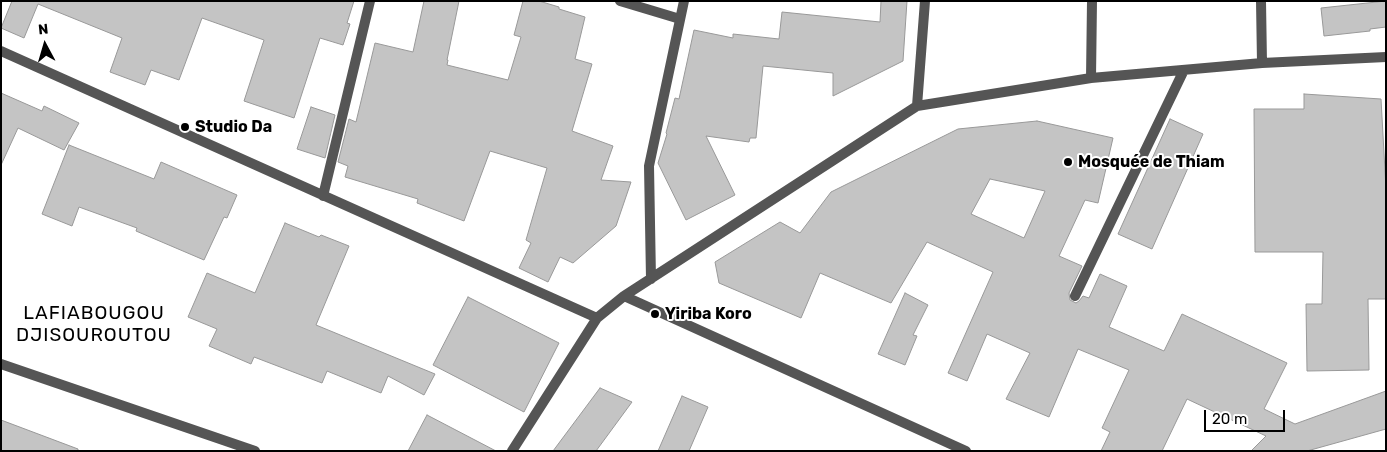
<!DOCTYPE html>
<html>
<head>
<meta charset="utf-8">
<style>
  body { margin:0 }
  #map { position:relative; width:1387px; height:452px; overflow:hidden; background:#fff; font-family:Rubik,sans-serif }
  canvas { display:block }
  .frame { position:absolute; inset:0; border:2px solid #000; pointer-events:none }
  .north { position:absolute; left:20px; top:20px; width:50px; height:50px; -webkit-text-stroke:4px #fff; paint-order:stroke; rotate:354deg; font-size:14px; font-weight:700; line-height:20px; text-align:center; color:#000 }
  .north::after { content:''; display:block; margin:auto; width:18px; height:22px; background:#000; clip-path:polygon(50% 0,100% 100%,50% 72%,0 100%) }
  .scale { position:absolute; left:1204px; top:410px; width:81px; height:22px; box-sizing:border-box; border:2px solid #000; border-top:0; padding-left:6px; font-size:15px; line-height:18px; white-space:nowrap; color:#000; -webkit-text-stroke:4px #fff; paint-order:stroke }
</style>
</head>
<body>
<div id="map">
<canvas width="1387" height="452"></canvas>
<div class="frame"></div>
<div class="north">N</div>
<div class="scale">20 m</div>
</div>
<script>
const context = document.querySelector('canvas').getContext('2d');
context.lineJoin = 'round';
function fill(path, color) {
  context.fillStyle = color;
  context.fill(path, 'evenodd');
}
function poly(rows) {
  const path = new Path2D();
  for (const r of rows) {
    path.moveTo(r[0], r[1]);
    for (let i = 2; i < r.length; i += 2) path.lineTo(r[i], r[i + 1]);
  }
  return path;
}
function trace(path, color, width, dash) {
  context.strokeStyle = color;
  context.lineWidth = width;
  context.lineCap = dash ? 'butt' : 'round';
  context.setLineDash(dash || []);
  context.stroke(path);
}
function write(font, color, halo, rows, align = 'center') {
  context.font = font + ' Rubik,sans-serif';
  context.lineWidth = 4;
  context.setLineDash([]);
  context.textBaseline = 'middle';
  context.strokeStyle = halo;
  context.fillStyle = color;
  for (const [text, x, y, turn = 0] of rows) {
    context.save();
    context.translate(x, y);
    context.rotate((+turn || 0) * Math.PI / 180);
    context.textAlign = isNaN(turn) ? turn : align;
    if (halo) context.strokeText(text, 0, 0);
    context.fillText(text, 0, 0);
    context.restore();
  }
}
const building = poly([
  [12,1,354,1,347,23,350,24,343,45,320,38,294,118,244,101,264,40,202,18,179,80,151,70,145,85,110,72,122,38,38,4,24,38,1,28,12,1],
  [424,1,459,1,447,60,448,60,447,65,508,80,521,37,514,35,523,1,539,1,559,7,559,9,585,17,575,59,592,64,572,131,613,146,601,180,631,182,616,226,573,263,560,257,548,282,519,268,531,243,526,240,547,168,490,151,464,221,417,203,418,199,345,177,348,166,338,162,349,119,356,122,375,43,413,52,424,1],
  [881,1,907,1,903,61,833,96,833,73,763,66,756,138,750,138,749,142,706,136,735,195,686,220,658,163,667,134,666,133,675,98,679,99,694,30,733,38,733,34,779,39,782,12,880,22,881,1],
  [1386,1,1386,27,1370,29,1370,31,1324,36,1321,8,1386,1],
  [1,93,42,111,44,106,79,123,64,150,18,128,1,165,1,93],
  [1304,94,1381,99,1386,189,1386,299,1368,299,1369,370,1307,371,1306,304,1322,304,1323,252,1255,252,1254,109,1304,109,1304,94],
  [311,107,335,115,325,158,297,149,311,107],
  [1170,119,1203,134,1152,249,1118,234,1170,119],
  [1037,121,1113,138,1098,203,1085,200,1059,256,1082,266,1069,293,1070,300,1076,303,1079,301,1083,296,1089,298,1100,274,1127,286,1109,327,1164,351,1182,314,1287,363,1264,409,1295,424,1386,391,1386,429,1307,451,1251,451,1266,436,1187,399,1162,451,1101,451,1110,432,1102,428,1129,370,1078,349,1049,417,1006,399,1030,353,987,334,967,381,948,373,993,272,927,242,891,303,820,273,801,318,719,283,715,262,780,222,800,233,831,192,958,129,1037,121],
  [990,179,1045,191,1024,238,971,214,990,179],
  [69,145,154,179,161,162,237,195,227,218,224,217,204,260,136,231,137,228,79,207,72,226,42,214,69,145],
  [285,223,319,237,321,235,349,246,316,325,435,374,424,395,388,376,381,393,327,371,322,383,254,357,251,364,209,346,217,329,188,317,207,273,255,293,285,223],
  [905,293,928,305,913,335,917,336,905,365,878,354,905,293],
  [468,297,559,343,524,412,433,365,468,297],
  [600,388,632,402,596,451,553,451,600,388],
  [682,396,708,407,689,451,658,451,682,396],
  [427,415,496,451,408,451,427,415],
  [1,420,78,449,78,451,1,451,1,420]
]);
const street = poly([
  [620,1,680,19],
  [1261,1,1262,63],
  [1,51,597,318],
  [1091,78,1092,1],
  [917,106,925,1],
  [323,196,370,1],
  [651,279,649,166,684,1],
  [624,296,966,451],
  [1075,296,1184,70],
  [1,364,255,451],
  [512,451,597,318,624,296,917,106,1091,78,1262,63,1386,57]
]);
const markers = [
  [185,127,5,"#000"],
  [1068,162,5,"#000"],
  [655,314,5,"#000"]
];
const poiNames = [
  ["Studio Da",195,127],
  ["Mosquée de Thiam",1078,162],
  ["Yiriba Koro",665,314]
];
const quarterNames = [
  ["LAFIABOUGOU",94,314],
  ["DJISOUROUTOU",94,336]
];
fill(building, '#c4c4c4');
trace(building, '#999', 1);
trace(street, '#555', 10);
for (const [x, y, r, color] of markers) {
  const dot = new Path2D();
  dot.arc(x, y, r, 0, 2 * Math.PI);
  context.fillStyle = color;
  context.fill(dot);
  trace(dot, '#fff', 2);
}
write('bold 16px', '#000', '#fff', poiNames, 'left');
context.letterSpacing = '1px';
write('19px', '#000', '#fff', quarterNames);
context.letterSpacing = '0px';
</script>
</body>
</html>
